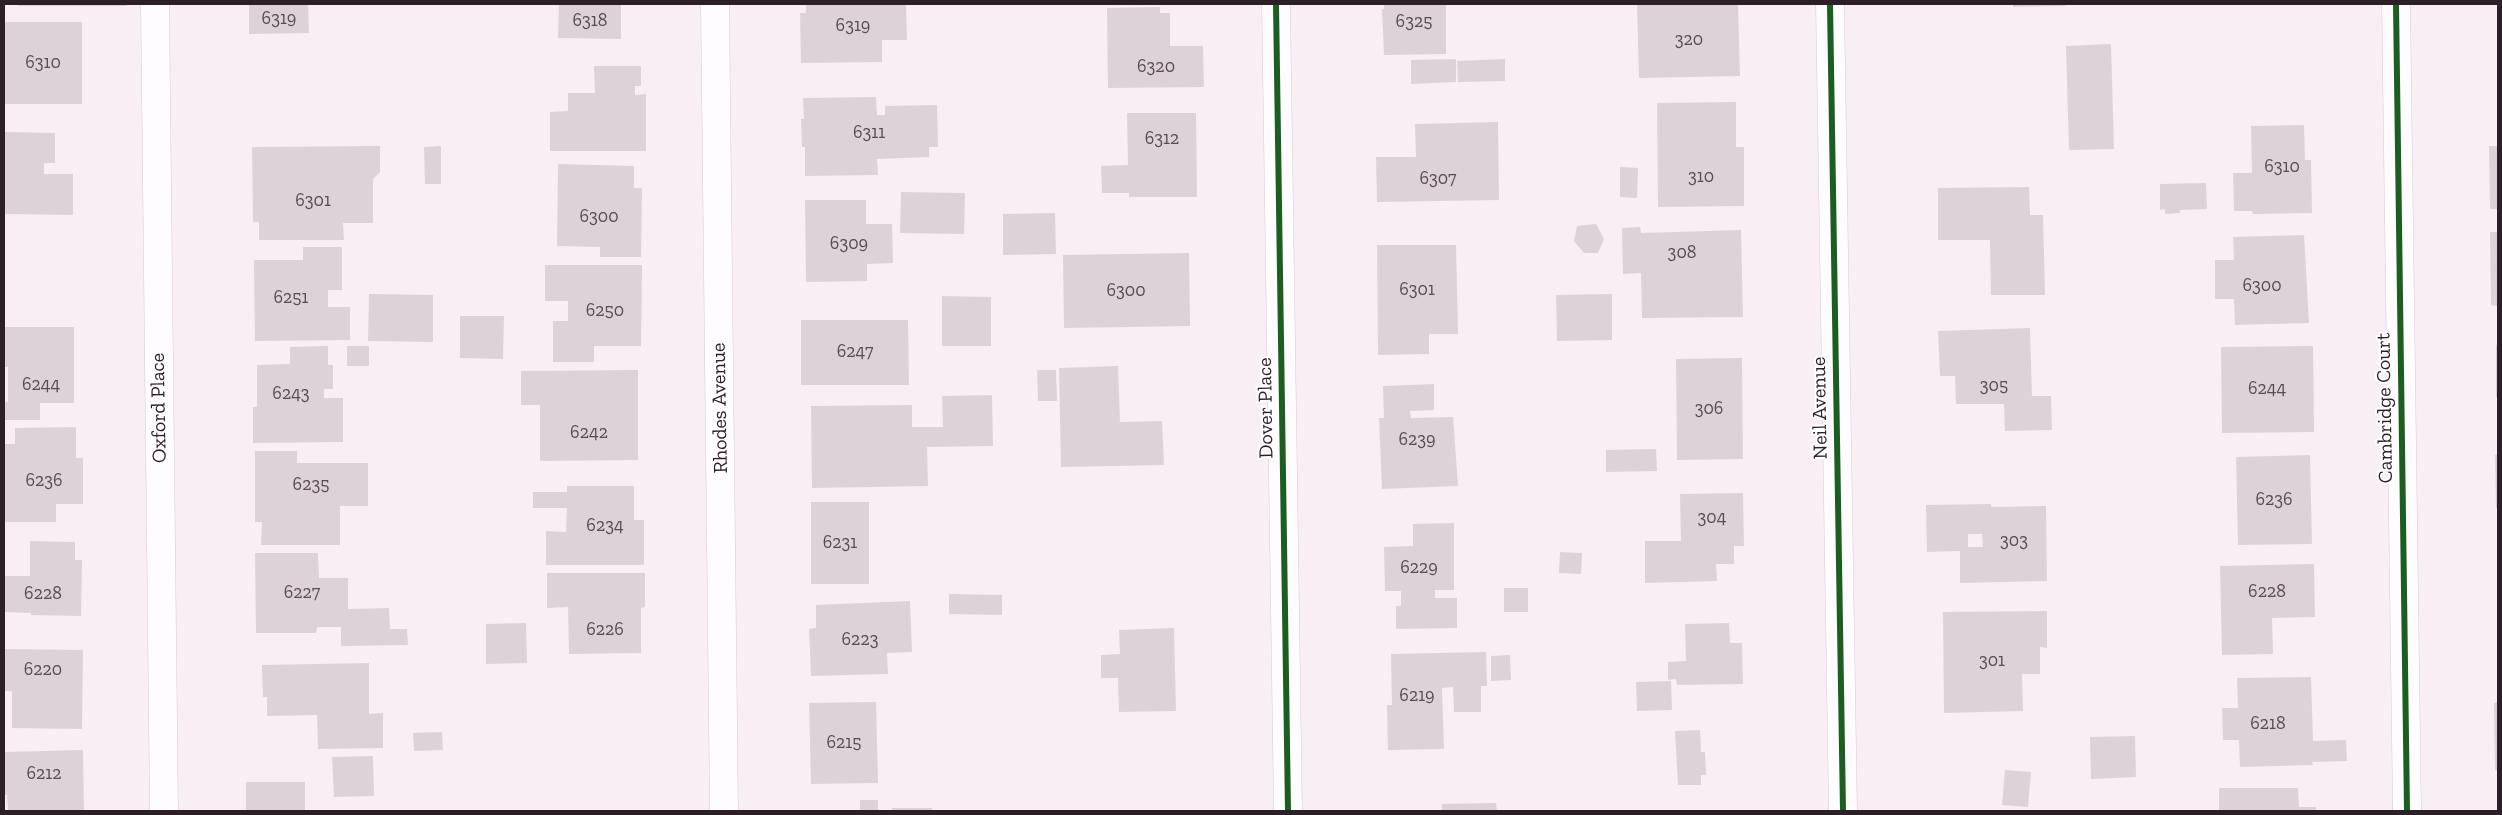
<!DOCTYPE html>
<html>
<head>
<meta charset="utf-8">
<style>
  body { margin:0 }
  #map { position:relative; width:2502px; height:815px; overflow:hidden; background:#faeef5; font-family:"Zilla Slab",serif }
  canvas { display:block }
  .frame { position:absolute; inset:0; border:5px solid #2c1f27; pointer-events:none }
</style>
</head>
<body>
<div id="map">
<canvas width="2502" height="815"></canvas>
<div class="frame"></div>
</div>
<script>
const context = document.querySelector('canvas').getContext('2d');
context.lineJoin = 'round';
function fill(path, color) {
  context.fillStyle = color;
  context.fill(path, 'evenodd');
}
function poly(rows) {
  const path = new Path2D();
  for (const r of rows) {
    path.moveTo(r[0], r[1]);
    for (let i = 2; i < r.length; i += 2) path.lineTo(r[i], r[i + 1]);
  }
  return path;
}
function trace(path, color, width, dash) {
  context.strokeStyle = color;
  context.lineWidth = width;
  context.lineCap = dash ? 'butt' : 'round';
  context.setLineDash(dash || []);
  context.stroke(path);
}
function write(font, color, halo, rows, align = 'center') {
  context.font = font + ' "Zilla Slab",serif';
  context.lineWidth = 4;
  context.setLineDash([]);
  context.textBaseline = 'middle';
  context.strokeStyle = halo;
  context.fillStyle = color;
  for (const [text, x, y, turn = 0] of rows) {
    context.save();
    context.translate(x, y);
    context.rotate((+turn || 0) * Math.PI / 180);
    context.textAlign = isNaN(turn) ? turn : align;
    if (halo) context.strokeText(text, 0, 0);
    context.fillText(text, 0, 0);
    context.restore();
  }
}
const building = poly([
  [18,4,127,4,127,6,18,6],
  [249,4,308,4,309,33,249,34],
  [559,4,621,4,621,39,558,38],
  [806,4,906,4,907,40,882,40,882,62,801,63,800,13,806,13],
  [1384,4,1446,4,1446,54,1384,55,1382,9,1384,9],
  [1637,4,1738,4,1740,76,1639,78],
  [2013,4,2065,4,2065,6,2013,7],
  [1160,7,1160,13,1170,13,1170,46,1203,46,1204,87,1108,88,1107,8],
  [4,22,82,22,82,104,4,104],
  [2111,44,2114,149,2069,150,2066,46],
  [1456,59,1456,82,1411,84,1411,60],
  [1505,59,1505,81,1458,82,1457,61],
  [594,66,641,66,641,86,635,86,635,95,646,94,646,151,550,151,550,112,568,111,568,93,595,93],
  [876,97,877,115,885,115,885,106,937,105,938,147,929,147,929,157,877,159,878,175,805,176,805,147,802,147,801,119,804,119,803,98],
  [1736,102,1736,147,1744,147,1744,206,1658,207,1657,103],
  [1127,113,1196,113,1197,197,1129,197,1129,193,1102,193,1101,166,1128,165],
  [1498,122,1499,200,1377,202,1376,157,1416,157,1415,124],
  [2304,125,2305,160,2311,160,2312,213,2253,214,2252,211,2234,211,2233,173,2252,173,2251,126],
  [4,132,55,133,55,163,44,163,44,174,73,174,73,215,4,214],
  [380,146,380,172,373,179,373,223,343,223,344,240,259,240,259,222,253,222,252,147],
  [441,146,441,184,425,184,424,147],
  [2489,146,2498,146,2498,209,2490,209],
  [558,164,634,166,634,188,642,188,641,257,600,257,600,247,557,246],
  [1620,167,1638,168,1637,198,1620,197],
  [2206,183,2207,209,2180,210,2180,213,2165,214,2165,209,2160,210,2160,184],
  [2029,187,2030,215,2043,215,2045,295,1991,295,1990,240,1938,240,1938,188],
  [901,192,965,193,964,234,900,233],
  [805,200,866,200,866,224,892,224,893,263,867,264,867,281,806,282],
  [1055,213,1056,254,1003,255,1003,214],
  [1596,224,1604,239,1598,253,1584,253,1574,241,1577,226],
  [1640,227,1641,233,1741,230,1743,317,1642,318,1641,273,1623,274,1622,228],
  [2490,232,2498,232,2498,306,2491,305],
  [2304,235,2309,323,2235,325,2234,299,2215,299,2215,260,2234,260,2233,237],
  [1377,245,1456,245,1458,334,1429,334,1429,354,1378,355],
  [303,247,342,247,342,290,328,290,328,307,350,307,350,340,255,341,254,260,303,260],
  [1189,253,1190,326,1064,328,1063,255],
  [545,265,642,265,641,346,594,346,594,362,553,362,553,321,568,321,568,301,545,301],
  [369,294,433,295,433,342,368,341],
  [1612,294,1612,340,1557,341,1556,295],
  [942,296,991,297,991,346,942,346],
  [460,316,504,316,503,359,460,358],
  [801,320,908,320,909,385,801,385],
  [4,327,74,327,74,403,40,403,40,420,4,420,4,402,8,402,8,367,4,367],
  [2030,328,2032,396,2051,396,2052,430,2005,431,2004,404,1956,404,1955,376,1940,376,1938,331],
  [2498,344,2498,397,2496,397,2496,345],
  [328,346,328,365,333,365,333,389,324,389,324,398,343,398,343,442,253,443,253,407,257,407,257,365,290,364,290,347],
  [347,346,369,346,369,366,347,366],
  [2313,346,2314,432,2222,433,2221,347],
  [1742,358,1743,459,1677,460,1676,359],
  [1118,366,1120,422,1162,421,1164,465,1061,467,1059,368],
  [638,370,638,460,540,461,540,405,521,405,521,371],
  [1037,370,1056,370,1057,401,1038,401],
  [1434,384,1434,410,1410,411,1411,418,1453,417,1458,486,1382,489,1379,418,1384,418,1383,386],
  [992,395,993,446,927,447,928,486,812,488,811,406,912,405,912,427,943,427,942,396],
  [76,427,76,458,83,458,83,504,56,504,56,522,4,522,4,444,15,444,15,428],
  [1656,449,1657,471,1606,472,1606,450],
  [255,451,297,451,297,463,368,463,368,506,340,506,340,545,261,545,262,522,255,522],
  [2310,455,2312,544,2238,545,2236,457],
  [2495,455,2498,455,2498,508,2496,508],
  [567,486,634,486,634,520,644,520,644,565,546,565,546,531,566,532,567,508,533,508,533,492,567,492],
  [1743,493,1744,546,1734,546,1734,564,1716,564,1717,581,1645,583,1645,541,1681,541,1680,494],
  [811,502,869,502,869,584,811,584],
  [1991,504,1991,507,2046,506,2047,581,1960,583,1960,551,1927,552,1926,505],
  [1968,534,1982,534,1983,547,1968,547],
  [1454,523,1454,590,1435,590,1435,598,1457,598,1457,628,1396,629,1396,606,1401,606,1401,591,1385,591,1384,547,1413,546,1413,524],
  [30,541,75,542,75,560,82,560,81,616,31,615,31,613,4,612,4,576,30,576],
  [1560,552,1582,553,1581,574,1559,573],
  [255,553,318,553,319,578,348,578,348,609,389,608,390,629,407,629,408,645,341,646,341,627,317,627,316,633,256,633],
  [2314,564,2315,617,2272,618,2273,654,2222,655,2220,566],
  [547,573,645,573,645,607,641,608,641,653,569,654,568,607,547,608],
  [1504,588,1528,588,1528,612,1504,612],
  [949,594,1002,595,1002,615,949,614],
  [910,601,912,652,887,653,888,674,811,676,809,629,816,628,816,605],
  [2047,611,2047,648,2040,647,2040,674,2022,674,2023,711,1944,713,1943,612],
  [526,623,527,663,486,664,486,624],
  [1729,623,1730,643,1742,643,1743,684,1677,685,1676,679,1668,680,1668,662,1686,661,1685,624],
  [1174,628,1176,711,1119,712,1118,678,1101,678,1101,655,1120,654,1119,630],
  [4,649,83,650,82,729,12,728,12,691,4,691],
  [1486,652,1487,686,1481,686,1481,712,1454,712,1453,687,1442,688,1444,749,1388,750,1387,705,1392,705,1391,654],
  [1510,655,1511,680,1491,681,1491,656],
  [369,663,369,714,383,713,383,748,318,749,317,715,267,716,267,697,263,697,262,665],
  [2311,677,2313,741,2346,740,2347,761,2312,762,2313,765,2240,767,2239,740,2223,740,2222,708,2238,708,2237,678],
  [1671,681,1672,710,1637,711,1636,682],
  [876,702,878,783,811,784,809,703],
  [2498,702,2498,770,2495,770,2494,703],
  [1700,730,1701,752,1705,752,1706,775,1701,775,1701,785,1678,785,1675,731],
  [442,732,443,750,414,751,413,733],
  [2135,736,2136,777,2091,779,2090,737],
  [83,750,84,811,8,811,7,795,4,795,4,752],
  [373,756,374,796,334,797,332,757],
  [2005,770,2031,772,2028,807,2002,805],
  [246,782,305,782,305,811,246,811],
  [2219,788,2298,788,2299,807,2316,807,2316,811,2219,811],
  [860,800,878,800,878,811,860,811],
  [1496,803,1497,811,1442,811,1442,804],
  [892,808,932,808,932,811,892,811]
]);
const minor = poly([
  [155,4,164,811],
  [715,4,724,811],
  [1276,4,1288,811],
  [1830,4,1843,811],
  [2396,4,2407,811]
]);
const cycleway = poly([
  [1276,4,1288,811],
  [1830,4,1843,811],
  [2396,4,2407,811]
]);
const numberNames = [
  ["6319",279,19],
  ["6318",590,21],
  ["6325",1414,22],
  ["6319",853,26],
  ["320",1689,40],
  ["6310",43,63],
  ["6320",1156,67],
  ["6311",869,133],
  ["6312",1162,139],
  ["6310",2282,167],
  ["310",1701,177],
  ["6307",1438,179],
  ["6301",313,201],
  ["6300",599,217],
  ["6309",849,244],
  ["308",1682,253],
  ["6300",2262,286],
  ["6301",1417,290],
  ["6300",1126,291],
  ["6251",291,298],
  ["6250",605,311],
  ["6247",855,352],
  ["6244",41,385],
  ["305",1994,386],
  ["6244",2267,389],
  ["6243",291,394],
  ["306",1709,409],
  ["6242",589,433],
  ["6239",1417,440],
  ["6236",44,481],
  ["6235",311,485],
  ["6236",2274,500],
  ["304",1712,518],
  ["6234",605,526],
  ["303",2014,541],
  ["6231",840,543],
  ["6229",1419,568],
  ["6228",2267,592],
  ["6227",302,593],
  ["6228",43,594],
  ["6226",605,630],
  ["6223",860,640],
  ["301",1992,661],
  ["6220",43,670],
  ["6219",1417,696],
  ["6218",2268,724],
  ["6215",844,743],
  ["6212",44,774]
];
const streetNames = [
  ["Oxford Place",159,408,-91],
  ["Rhodes Avenue",720,408,-91],
  ["Dover Place",1266,408,-91],
  ["Neil Avenue",1820,408,-91],
  ["Cambridge Court",2385,408,-91]
];
fill(building, '#ded2d9');
trace(minor, '#d6cad1', 29);
trace(minor, '#fefcfe', 28);
trace(cycleway, '#1b5e20', 6);
write('18px', '#584c54', null, numberNames);
write('20px', '#2c1f27', '#fff', streetNames);
</script>
</body>
</html>
